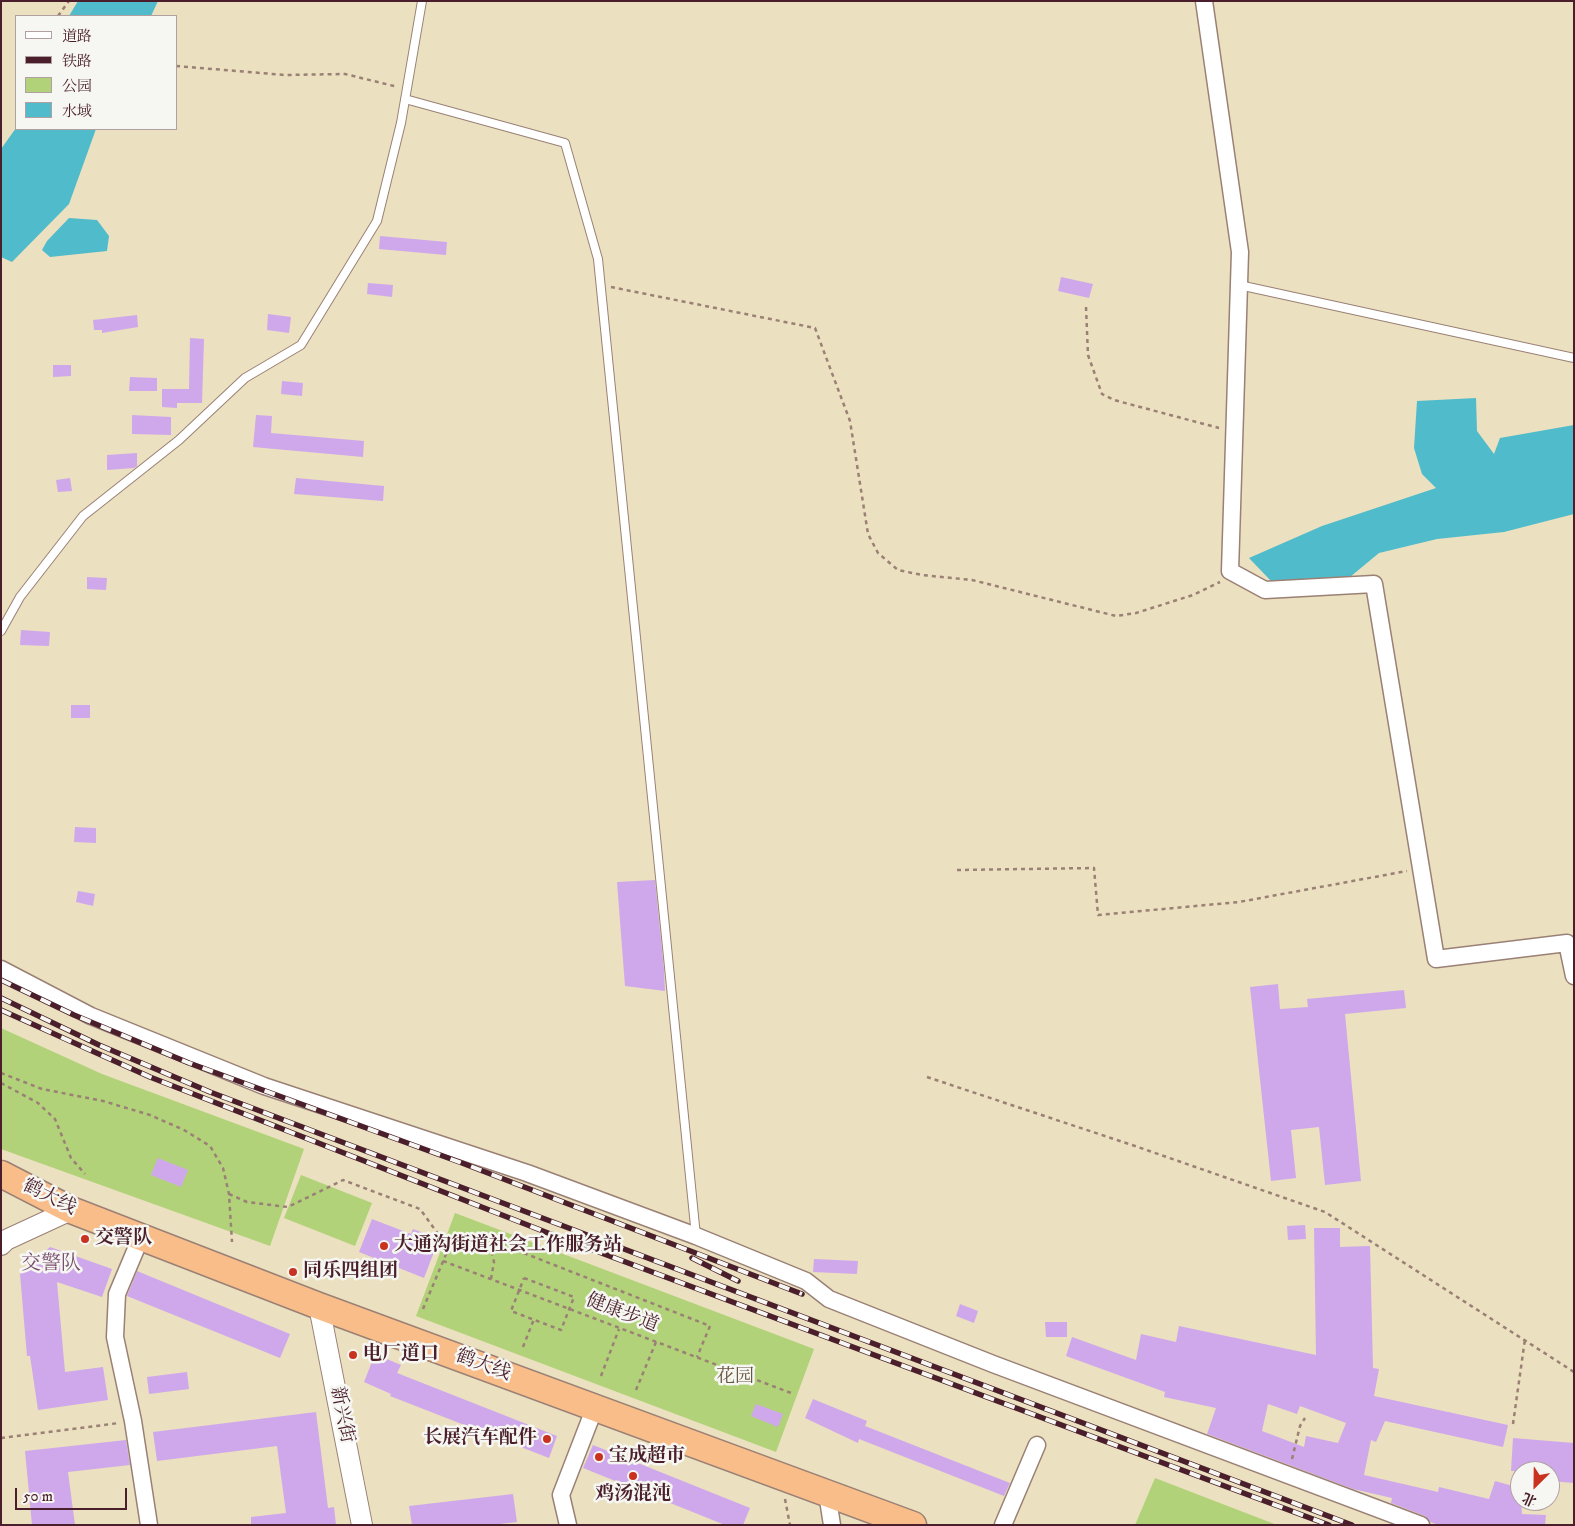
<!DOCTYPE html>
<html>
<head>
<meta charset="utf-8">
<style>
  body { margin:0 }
  #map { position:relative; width:1575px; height:1526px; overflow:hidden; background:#ebe0bf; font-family:"IM FELL DW Pica","Noto Serif SC",serif }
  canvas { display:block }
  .frame { position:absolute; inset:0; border:2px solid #4a1f2b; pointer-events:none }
  .legend { position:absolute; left:15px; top:15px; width:162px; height:115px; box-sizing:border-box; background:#f6f6f2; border:1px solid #b1a0a2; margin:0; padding:6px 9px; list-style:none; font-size:15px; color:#4a1f2b }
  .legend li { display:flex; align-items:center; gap:10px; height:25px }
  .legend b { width:25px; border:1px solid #b1a0a2 }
  .north { position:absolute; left:1510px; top:1461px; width:50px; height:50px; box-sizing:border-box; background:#f6f6f2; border:1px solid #b1a0a2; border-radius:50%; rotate:203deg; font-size:14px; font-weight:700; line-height:20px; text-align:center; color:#4a1f2b }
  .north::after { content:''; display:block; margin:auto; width:18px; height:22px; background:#c8321e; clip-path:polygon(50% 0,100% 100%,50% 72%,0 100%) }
  .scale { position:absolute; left:15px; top:1488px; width:112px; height:22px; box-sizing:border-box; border:2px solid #4a1f2b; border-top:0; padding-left:6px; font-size:15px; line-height:18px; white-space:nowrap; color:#4a1f2b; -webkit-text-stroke:4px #f6f6f2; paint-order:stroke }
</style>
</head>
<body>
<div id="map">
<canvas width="1575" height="1526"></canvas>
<div class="frame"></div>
<ul class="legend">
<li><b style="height:6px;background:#fff"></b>道路</li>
<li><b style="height:6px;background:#4a1f2b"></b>铁路</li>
<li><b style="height:14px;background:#b1d279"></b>公园</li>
<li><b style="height:14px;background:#4fbbcb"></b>水域</li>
</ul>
<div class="north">北</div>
<div class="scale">50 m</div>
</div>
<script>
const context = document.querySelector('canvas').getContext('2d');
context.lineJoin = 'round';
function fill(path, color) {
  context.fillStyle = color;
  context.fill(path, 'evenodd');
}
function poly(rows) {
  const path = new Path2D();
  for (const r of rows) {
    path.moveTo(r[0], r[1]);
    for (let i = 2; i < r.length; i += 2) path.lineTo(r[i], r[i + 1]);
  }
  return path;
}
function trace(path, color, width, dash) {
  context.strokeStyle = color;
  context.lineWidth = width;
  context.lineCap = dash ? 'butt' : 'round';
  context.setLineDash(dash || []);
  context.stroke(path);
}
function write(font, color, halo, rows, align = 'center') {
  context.font = font + ' "IM FELL DW Pica","Noto Serif SC",serif';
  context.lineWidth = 5;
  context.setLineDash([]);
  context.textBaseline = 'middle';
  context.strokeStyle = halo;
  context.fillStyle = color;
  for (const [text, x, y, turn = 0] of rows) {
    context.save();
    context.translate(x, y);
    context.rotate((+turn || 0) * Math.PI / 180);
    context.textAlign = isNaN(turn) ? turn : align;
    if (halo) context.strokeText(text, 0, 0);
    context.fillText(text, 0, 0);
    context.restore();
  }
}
const green = poly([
  [1,1028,102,1074,304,1149,270,1246,1,1149],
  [301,1175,372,1203,355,1246,284,1218],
  [455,1213,814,1349,776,1452,416,1316],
  [1155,1478,1277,1525,1135,1525]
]);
const water = poly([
  [78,1,158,1,151,16,69,16],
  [16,128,96,129,69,204,12,262,1,257,1,149],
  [69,218,97,220,109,236,107,251,50,257,42,250,47,241],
  [1476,398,1477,431,1494,454,1500,438,1574,425,1574,514,1504,532,1437,539,1379,553,1350,577,1272,582,1249,558,1322,526,1436,488,1422,474,1414,448,1417,401]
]);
const building = poly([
  [380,236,447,242,446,255,379,249],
  [1061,277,1093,284,1089,298,1058,291],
  [368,283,393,285,392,297,367,294],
  [268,314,291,317,289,333,267,330],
  [137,315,138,327,102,333,102,330,94,330,93,320],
  [190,338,204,339,202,403,177,403,177,408,162,407,162,389,189,389],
  [53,365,71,365,71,376,53,377],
  [130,377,157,378,157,391,129,391],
  [282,381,303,383,302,396,281,394],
  [132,415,171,417,171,435,132,434],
  [256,415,272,416,271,433,364,441,363,457,253,447],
  [137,453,137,466,134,468,107,470,107,455],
  [70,478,72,491,58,492,56,480],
  [296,478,384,486,383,501,294,494],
  [87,577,107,578,106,590,87,589],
  [21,630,50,632,49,646,20,645],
  [71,705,90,705,90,718,71,718],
  [75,827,96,828,96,843,74,842],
  [655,880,664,970,665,991,625,986,617,882],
  [78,891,95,894,93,906,76,902],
  [1278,984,1280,1009,1308,1007,1307,999,1404,990,1406,1008,1345,1014,1361,1181,1325,1185,1319,1127,1291,1130,1296,1178,1271,1181,1250,987],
  [158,1158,188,1170,181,1187,151,1175],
  [372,1219,411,1234,413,1229,439,1239,424,1278,359,1252],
  [1305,1225,1306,1239,1288,1240,1287,1226],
  [1314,1228,1340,1228,1340,1247,1370,1246,1373,1368,1379,1369,1374,1396,1508,1425,1503,1447,1385,1421,1376,1442,1371,1440,1364,1475,1438,1492,1439,1487,1489,1499,1495,1481,1520,1488,1522,1514,1546,1515,1545,1525,1439,1525,1430,1522,1425,1516,1391,1503,1392,1498,1353,1489,1207,1434,1216,1408,1164,1397,1165,1392,1066,1356,1072,1337,1136,1360,1141,1334,1176,1342,1179,1326,1316,1355],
  [1268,1404,1297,1414,1300,1406,1346,1423,1338,1443,1306,1436,1304,1447,1262,1431],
  [50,1247,112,1269,102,1297,57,1282,65,1372,103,1367,108,1400,38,1410,30,1356,27,1356,20,1274],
  [814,1259,858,1261,857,1274,813,1272],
  [137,1271,290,1334,280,1358,127,1296],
  [960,1304,978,1311,974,1323,956,1316],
  [1045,1322,1067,1322,1067,1337,1046,1337],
  [375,1354,401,1365,397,1373,557,1436,549,1458,390,1396,391,1394,364,1382],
  [187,1372,189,1389,149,1394,147,1377],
  [813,1399,867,1421,865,1426,1010,1483,1004,1496,859,1439,858,1443,805,1418],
  [756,1404,783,1414,778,1427,751,1416],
  [316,1412,328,1508,334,1507,336,1525,251,1525,251,1517,286,1513,277,1446,157,1461,153,1432],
  [1513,1438,1574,1443,1574,1483,1550,1481,1550,1471,1511,1471],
  [126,1440,130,1465,68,1472,75,1525,32,1525,25,1451],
  [593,1445,750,1508,743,1525,725,1525,583,1468],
  [513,1494,517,1522,491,1525,412,1525,409,1506]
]);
const path = poly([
  [58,16,69,1],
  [176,66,285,75,345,74,398,87],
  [611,287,815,328,850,421,868,534,878,553,898,570,922,575,972,580,1116,616,1136,613,1193,595,1220,582],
  [1086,307,1088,355,1102,394,1114,400,1219,428],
  [957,870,1094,868,1098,915,1239,902,1407,871],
  [1,1073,42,1089,103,1101,150,1115,184,1130,210,1146,223,1168,229,1194,232,1242],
  [927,1077,1135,1146,1325,1212,1574,1372],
  [1,1083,38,1103,55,1119,71,1158,85,1174],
  [229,1194,247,1202,288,1207,343,1180,420,1209,441,1238,451,1243],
  [443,1261,791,1393],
  [524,1278,574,1297,561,1330,511,1311,524,1278],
  [491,1279,494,1262,491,1250,493,1241,710,1326,697,1357],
  [423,1309,455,1233],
  [523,1347,534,1319],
  [601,1376,619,1329],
  [636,1390,656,1342],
  [1513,1424,1525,1339],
  [1,1438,119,1423],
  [1292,1459,1300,1426,1305,1418],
  [785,1499,790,1525]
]);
const service = poly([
  [405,99,565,143,598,259,696,1236],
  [1239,285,1574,358],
  [1,631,20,597,83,516,179,440,245,378,301,345,377,221,401,123,422,1]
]);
const minor = poly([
  [1204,1,1240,252,1230,571,1265,590,1374,584,1436,959,1567,943,1574,976],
  [1,969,91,1016,264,1086,527,1173,696,1236,806,1281,829,1299,993,1364,1421,1525],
  [141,1237,117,1294,115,1337,133,1421,149,1525],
  [827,1493,832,1525],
  [568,1525,561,1495,595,1407],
  [1003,1525,1037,1445]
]);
const tertiary = poly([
  [1,1245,6,1240,71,1210],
  [319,1306,362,1525]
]);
const trunk = poly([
  [1,1174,71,1210,319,1306,913,1525]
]);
const rail = poly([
  [1,980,74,1015,189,1063,462,1163,802,1294],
  [1,998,99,1045,210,1092,1352,1525],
  [1,1010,150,1077,548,1233,1329,1525],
  [692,1258,738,1281]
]);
const markers = [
  [85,1239,5,"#c8321e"],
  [384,1246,5,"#c8321e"],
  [293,1272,5,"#c8321e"],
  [353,1355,5,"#c8321e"],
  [547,1439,5,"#c8321e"],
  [599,1457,5,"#c8321e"],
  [633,1476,5,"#c8321e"]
];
const streetNames = [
  ["鹤大线",49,1198,26],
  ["健康步道",622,1314,21],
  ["鹤大线",483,1366,20],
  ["新兴街",341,1415,79]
];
const poiNames = [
  ["交警队",95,1239],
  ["大通沟街道社会工作服务站",394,1246],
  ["同乐四组团",303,1272],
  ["电厂道口",363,1355],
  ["长展汽车配件",537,1439,"right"],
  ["宝成超市",609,1457],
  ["鸡汤混沌",633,1495,"center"]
];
const parkNames = [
  ["花园",735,1378]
];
const neighbourhoodNames = [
  ["交警队",51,1265]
];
fill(green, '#b1d279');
fill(water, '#4fbbcb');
fill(building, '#cfa8ec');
trace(service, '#9a8075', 10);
trace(minor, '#9a8075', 19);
trace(tertiary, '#9a8075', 22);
trace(trunk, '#9a8075', 29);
trace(path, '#9a8075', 2.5, [4, 4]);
trace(service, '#fff', 8);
trace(minor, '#fff', 16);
trace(tertiary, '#fff', 20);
trace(trunk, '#f8bd89', 26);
trace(rail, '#4a1f2b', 5.5);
trace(rail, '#f6f6f2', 4, [11]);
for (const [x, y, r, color] of markers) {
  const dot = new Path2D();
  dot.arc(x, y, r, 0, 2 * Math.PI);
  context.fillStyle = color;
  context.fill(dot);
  trace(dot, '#f6f6f2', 2);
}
write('19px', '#4a1f2b', '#f6f6f2', streetNames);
write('bold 19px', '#4a1f2b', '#f6f6f2', poiNames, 'left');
write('19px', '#695542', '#f6f6f2', parkNames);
write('20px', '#794f6f', '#f6f6f2', neighbourhoodNames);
</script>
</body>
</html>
